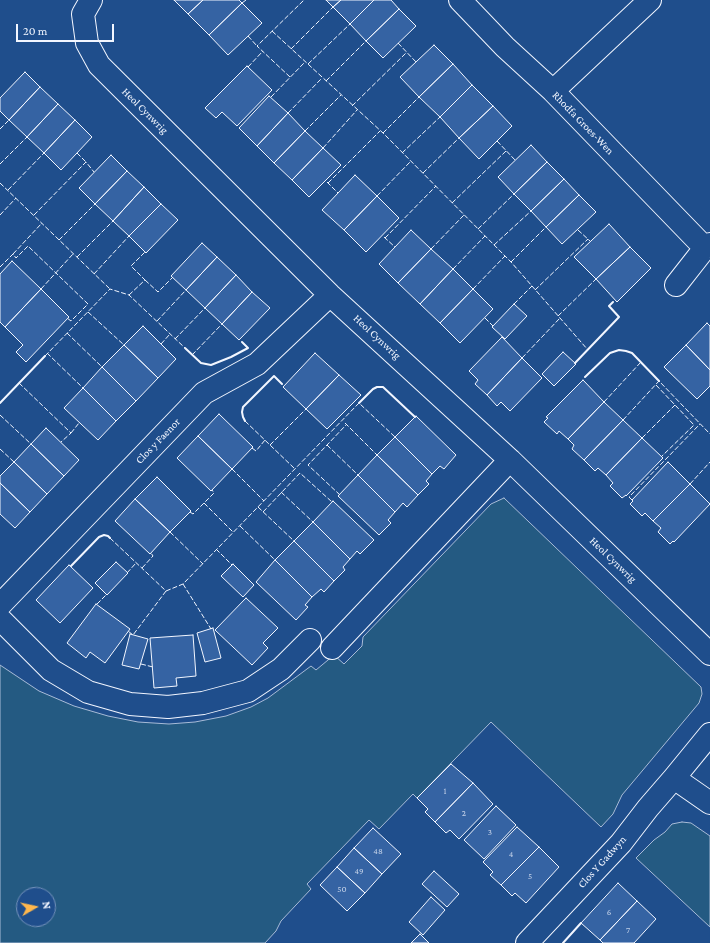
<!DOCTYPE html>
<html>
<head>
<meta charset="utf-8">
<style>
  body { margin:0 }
  #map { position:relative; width:710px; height:943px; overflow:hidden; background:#1f4e8c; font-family:"Crimson Pro",serif }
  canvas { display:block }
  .north { position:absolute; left:16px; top:887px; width:40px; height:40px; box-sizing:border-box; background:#1f4e8c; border:1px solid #7391ba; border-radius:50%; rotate:81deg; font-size:11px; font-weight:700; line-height:16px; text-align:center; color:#f2f6ff }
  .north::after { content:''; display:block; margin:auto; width:14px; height:18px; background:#ffb74d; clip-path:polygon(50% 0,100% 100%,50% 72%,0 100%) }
  .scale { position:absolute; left:16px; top:24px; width:98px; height:18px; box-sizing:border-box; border:2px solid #f2f6ff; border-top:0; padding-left:5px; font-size:12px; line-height:14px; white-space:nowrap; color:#f2f6ff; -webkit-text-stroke:3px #1f4e8c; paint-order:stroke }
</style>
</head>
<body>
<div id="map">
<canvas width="710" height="943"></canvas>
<div class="north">N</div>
<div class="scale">20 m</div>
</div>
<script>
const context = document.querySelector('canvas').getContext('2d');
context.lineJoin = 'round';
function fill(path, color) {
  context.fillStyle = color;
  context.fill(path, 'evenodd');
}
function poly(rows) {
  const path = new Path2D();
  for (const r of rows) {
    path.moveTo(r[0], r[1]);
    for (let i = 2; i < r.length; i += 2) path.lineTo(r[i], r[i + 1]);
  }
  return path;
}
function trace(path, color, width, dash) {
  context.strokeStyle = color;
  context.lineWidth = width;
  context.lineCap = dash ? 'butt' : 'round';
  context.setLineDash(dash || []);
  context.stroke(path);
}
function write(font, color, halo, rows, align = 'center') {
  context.font = font + ' "Crimson Pro",serif';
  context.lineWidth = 3;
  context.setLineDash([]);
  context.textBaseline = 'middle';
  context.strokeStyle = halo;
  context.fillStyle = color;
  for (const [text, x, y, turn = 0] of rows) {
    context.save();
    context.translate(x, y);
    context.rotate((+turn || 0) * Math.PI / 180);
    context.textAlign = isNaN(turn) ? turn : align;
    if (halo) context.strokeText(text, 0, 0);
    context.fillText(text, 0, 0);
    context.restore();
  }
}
const green = poly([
  [504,498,701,687,702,694,699,703,622,795,613,814,601,827,491,722,417,798,413,794,379,829,369,820,307,884,311,889,281,921,276,931,265,943,0,943,0,665,39,691,74,706,108,716,138,722,169,724,195,722,226,716,251,707,268,698,311,666,316,670,334,655,344,664,362,646,363,637,491,504,504,498],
  [24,895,48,895,48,919,24,919,24,895],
  [682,822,691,823,710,836,710,927,636,858,654,840,665,832,672,824,682,822]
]);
const building = poly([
  [174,0,203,0,188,14,174,0],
  [203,0,239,0,242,3,209,35,188,14,203,0],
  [326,0,341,0,333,7,326,0],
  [341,0,374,0,350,24,333,7,341,0],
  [374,0,391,0,399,9,366,41,350,24,374,0],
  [242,3,262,23,228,55,209,35,242,3],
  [399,9,416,26,383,58,366,41,399,9],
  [434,45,453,64,419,97,400,77,434,45],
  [453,64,472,85,440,117,419,97,453,64],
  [247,66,272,90,237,126,222,112,216,118,205,108,247,66],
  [25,72,40,87,9,120,0,111,0,98,25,72],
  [472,85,493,106,459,138,440,117,472,85],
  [40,87,58,104,27,137,9,120,40,87],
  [269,96,288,113,257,146,239,128,269,96],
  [58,104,75,120,44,153,27,137,58,104],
  [493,106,512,126,479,159,459,138,493,106],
  [288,113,305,131,274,163,257,146,288,113],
  [75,120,92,137,61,170,44,153,75,120],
  [305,131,323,148,292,180,274,163,305,131],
  [531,145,547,162,514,194,498,177,531,145],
  [323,148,341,165,309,197,292,180,323,148],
  [111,155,127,171,95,204,79,188,111,155],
  [547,162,564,179,531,211,514,194,547,162],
  [127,171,144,187,113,221,95,204,127,171],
  [355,175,377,196,344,230,322,210,355,175],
  [564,179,579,195,546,227,531,211,564,179],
  [144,187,161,204,129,236,113,221,144,187],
  [579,195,596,212,562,244,546,227,579,195],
  [377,196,399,218,366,252,344,230,377,196],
  [161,204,178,220,146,253,129,236,161,204],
  [609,224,630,247,596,279,574,257,609,224],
  [411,230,431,249,398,283,379,264,411,230],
  [202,243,217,257,186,290,171,276,202,243],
  [630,247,651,268,617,302,596,279,630,247],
  [431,249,453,269,420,304,398,283,431,249],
  [217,257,236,275,205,308,186,290,217,257],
  [12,261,41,289,5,327,0,322,0,274,12,261],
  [453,269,473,289,440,323,420,304,453,269],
  [236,275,252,292,222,324,205,308,236,275],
  [41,289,69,317,26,362,16,352,23,345,5,327,41,289],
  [473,289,493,309,460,343,440,323,473,289],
  [252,292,270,308,239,340,222,324,252,292],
  [514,304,527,316,505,339,492,327,514,304],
  [707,323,710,326,710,370,686,345,707,323],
  [143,326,176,359,158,378,124,345,143,326],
  [502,337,522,358,487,395,475,384,478,380,469,371,502,337],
  [124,345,158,378,136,401,102,367,124,345],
  [686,345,710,370,710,386,697,399,664,367,686,345],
  [563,352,576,364,554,386,542,374,563,352],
  [315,353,339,375,306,409,283,387,315,353],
  [522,358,542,378,510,411,501,402,497,406,487,395,522,358],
  [102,367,136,401,116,421,83,388,102,367],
  [339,375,361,395,327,429,306,409,339,375],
  [583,380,604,402,568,439,559,431,557,434,544,422,548,418,546,417,583,380],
  [83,388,116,421,98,440,64,408,83,388],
  [604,402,623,420,584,460,572,449,574,445,568,439,604,402],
  [219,414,253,447,232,469,198,436,219,414],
  [416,416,456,455,444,469,440,466,432,474,395,437,416,416],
  [623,420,642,438,606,475,598,468,595,471,584,460,623,420],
  [46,428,79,460,64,476,31,444,46,428],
  [198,436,232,469,211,491,177,458,198,436],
  [395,437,432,474,426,481,429,484,418,495,377,455,395,437],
  [642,438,663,458,626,496,626,495,622,498,610,486,613,483,606,475,642,438],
  [31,444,64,476,47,494,14,462,31,444],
  [377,455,418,495,407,507,403,503,395,512,358,475,377,455],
  [14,462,47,494,30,512,0,483,0,476,14,462],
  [668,462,690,484,653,521,645,513,642,516,630,504,633,501,632,500,668,462],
  [358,475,395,512,388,520,391,523,379,535,338,496,358,475],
  [157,477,191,511,170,532,135,499,157,477],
  [0,483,30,512,15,528,0,514,0,483],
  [690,484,710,504,674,542,673,541,670,544,658,532,661,528,653,521,690,484],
  [135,499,170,532,150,554,115,521,135,499],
  [333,501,374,540,360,554,357,551,350,559,313,522,333,501],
  [313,522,350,559,343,567,345,570,334,581,294,541,313,522],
  [294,541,334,581,324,592,321,589,312,597,275,560,294,541],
  [275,560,312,597,305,605,308,607,296,620,256,582,275,560],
  [116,562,128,573,107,595,95,583,116,562],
  [233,564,254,585,243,597,221,576,233,564],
  [69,565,93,588,60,623,36,600,69,565],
  [246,598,278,628,263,643,268,648,252,665,215,630,246,598],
  [96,604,130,629,105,663,90,652,86,658,67,643,96,604],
  [213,628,221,658,205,662,197,633,213,628],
  [130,634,148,639,139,669,122,665,130,634],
  [193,635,196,676,176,678,177,686,154,688,150,638,193,635],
  [451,764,473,783,435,822,425,812,428,809,417,798,451,764],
  [473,783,493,804,459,839,450,830,446,833,435,822,473,783],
  [496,806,516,825,484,859,464,840,496,806],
  [517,827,539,847,501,885,490,875,493,872,483,862,517,827],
  [373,828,401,854,382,874,354,848,373,828],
  [539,847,559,867,526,903,515,893,512,896,501,885,539,847],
  [354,848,382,874,365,893,337,867,354,848],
  [337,867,365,893,347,911,320,885,337,867],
  [434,871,459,894,447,907,422,884,434,871],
  [618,883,637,901,600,940,581,923,618,883],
  [431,897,445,910,423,935,409,922,431,897],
  [637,901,656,919,634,943,603,943,600,940,637,901],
  [420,934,429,943,411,943,420,934]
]);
const minor = poly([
  [91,0,83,14,87,43,99,65,330,295,510,460,710,654],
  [460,0,505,47,553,91,705,248,710,244],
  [553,91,650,0],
  [676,285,705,248],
  [0,605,204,393,257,364,330,295],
  [0,619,51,670,88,692,130,704,168,707,203,703,248,691,281,669,310,640],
  [332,648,510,460],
  [710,734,674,778,710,803],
  [527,943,621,843,648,808,674,778]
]);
const fence = poly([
  [242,3,246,0],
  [272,31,383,133,511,262,588,350],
  [248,36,257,46],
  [398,43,416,62],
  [291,49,333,7],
  [308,64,350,24],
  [248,67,263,51],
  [290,77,257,46,304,0],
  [326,81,366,41],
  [271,97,305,62],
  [352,106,407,52],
  [288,113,322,78],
  [0,129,9,120],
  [305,131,341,95],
  [383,133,419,97],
  [497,141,515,160],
  [323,148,357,110],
  [77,153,86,162],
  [402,153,440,117],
  [0,164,27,137],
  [423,173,459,138],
  [327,182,338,193],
  [0,183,110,289],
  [328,183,380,131],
  [8,190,44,153],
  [377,196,411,161],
  [452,203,506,151],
  [0,215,16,198],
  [34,215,86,162,94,172],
  [478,229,514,194],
  [578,230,590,241],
  [384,237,395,247],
  [385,238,436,186],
  [59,240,95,204],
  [494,245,531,211],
  [431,249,464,215],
  [13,254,42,223],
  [77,257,113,221],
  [511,262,546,227],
  [0,267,13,254,16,258,28,246,88,304,71,321,67,318],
  [453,269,485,236],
  [94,274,129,236],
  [145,280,158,292,173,277],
  [41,289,73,254],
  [473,289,505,256],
  [535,290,588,239],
  [129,295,145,280,131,266,145,252],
  [514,304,532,286],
  [88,312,124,345],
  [558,316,596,279],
  [485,318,493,326],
  [157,321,186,290],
  [67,333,102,367],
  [175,339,205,308],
  [161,344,170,334],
  [47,353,83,388],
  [192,355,222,324],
  [45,356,110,289,129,295,185,348],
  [522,358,560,318],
  [19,383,71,433,61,442],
  [656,385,694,425,661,457],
  [604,402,641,362],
  [0,415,31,444],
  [623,420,659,381,710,434],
  [245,421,295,469],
  [345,423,377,455],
  [71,433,79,423],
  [642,438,675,405],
  [270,445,306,409],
  [327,445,358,475],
  [252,448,256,451,265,440],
  [0,449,14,462],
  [232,469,264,501],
  [690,484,710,462],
  [281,492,313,522],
  [340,495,308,465,346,425],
  [632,500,629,497,700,424],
  [204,503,233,532],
  [258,507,294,541],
  [190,512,193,514,214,493,212,490],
  [263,512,300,473,332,502],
  [240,526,275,560],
  [170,532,203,564],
  [110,538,166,591,133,635,128,631],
  [216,549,232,565],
  [142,568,153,556,151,553],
  [127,573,136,563],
  [183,584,211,629],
  [166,591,183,584,359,403,395,437],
  [97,604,107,594],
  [141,664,153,667]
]);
const wall = poly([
  [185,348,201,363,211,365,231,357,248,348,242,342],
  [575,363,619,317,609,306,613,302],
  [585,377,610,353,619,350,626,351,632,353,659,381],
  [0,403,45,356],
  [359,403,373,389,377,387,383,387,415,417],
  [245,421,243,417,242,412,243,407,274,376,282,384],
  [71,566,99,537,104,535,108,536,110,538],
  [563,943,581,923]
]);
const numberNames = [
  ["1",445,791],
  ["2",464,813],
  ["3",490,832],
  ["48",378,851],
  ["4",511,854],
  ["49",359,871],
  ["5",530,876],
  ["50",342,889],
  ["6",609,912],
  ["7",628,930]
];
const streetNames = [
  ["Heol Cynwrig",145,111,45],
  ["Rhodfa Groes-Wen",583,123,46],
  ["Heol Cynwrig",377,337,43],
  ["Clos y Faenor",158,441,-46],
  ["Heol Cynwrig",613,560,44],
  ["Clos Y Gadwyn",602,862,-48]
];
fill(green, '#245a82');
trace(green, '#a8bbd7', 1);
fill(building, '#3563a3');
trace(building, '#f2f6ff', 1);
trace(minor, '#f2f6ff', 24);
trace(minor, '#1f4e8c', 22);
trace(fence, '#f2f6ff', 1, [5, 2]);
trace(wall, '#f2f6ff', 2);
write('9px', '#c3d1e8', null, numberNames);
write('11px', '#f2f6ff', '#1f4e8c', streetNames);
</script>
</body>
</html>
